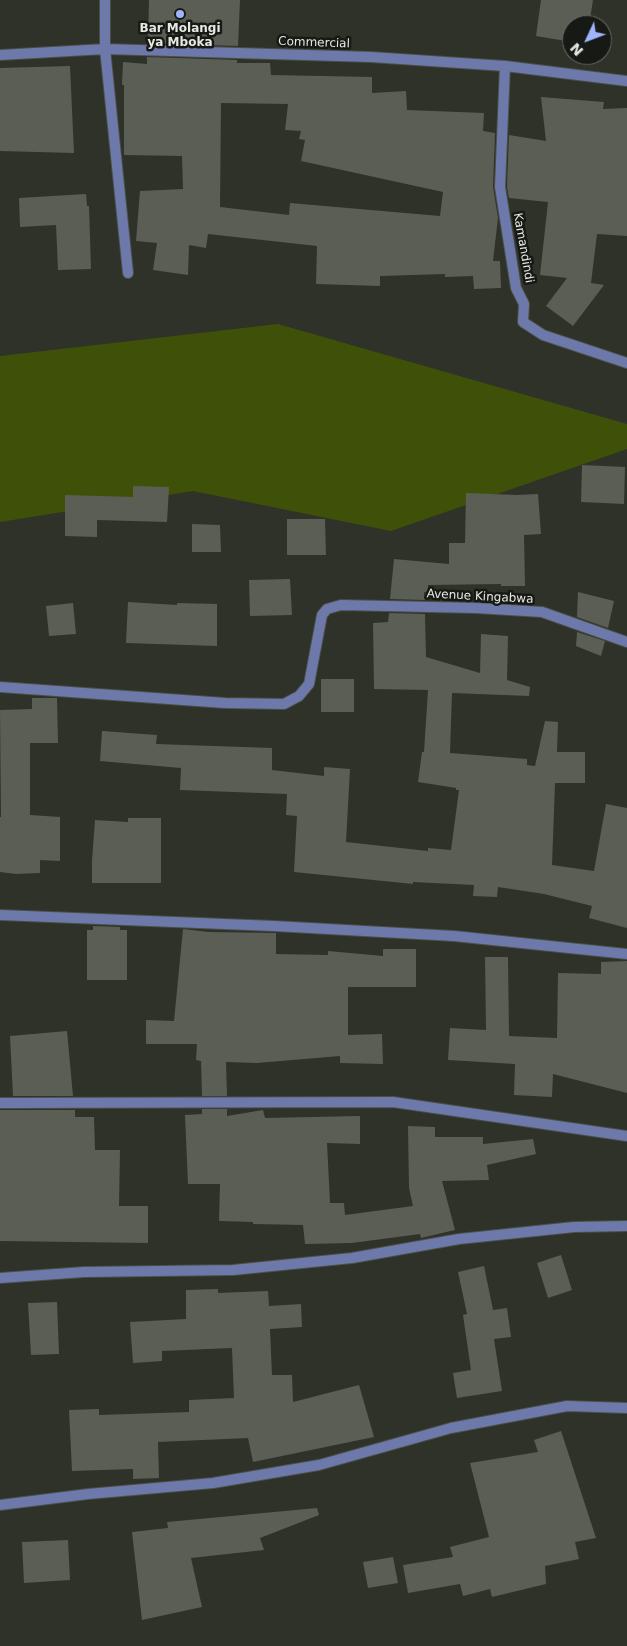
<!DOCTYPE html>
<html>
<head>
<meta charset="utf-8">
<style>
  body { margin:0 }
  #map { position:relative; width:627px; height:1646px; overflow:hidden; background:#2e3228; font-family:"DejaVu Sans",sans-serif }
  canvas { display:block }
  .north { position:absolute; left:562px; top:15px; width:50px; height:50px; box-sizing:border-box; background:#171915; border:1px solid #6a6c67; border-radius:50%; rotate:227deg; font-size:14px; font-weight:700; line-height:20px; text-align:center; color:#e6e8e2 }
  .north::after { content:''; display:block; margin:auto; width:18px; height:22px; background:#a0b3fd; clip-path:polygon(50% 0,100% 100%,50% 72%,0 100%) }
</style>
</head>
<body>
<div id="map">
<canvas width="627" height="1646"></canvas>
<div class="north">N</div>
</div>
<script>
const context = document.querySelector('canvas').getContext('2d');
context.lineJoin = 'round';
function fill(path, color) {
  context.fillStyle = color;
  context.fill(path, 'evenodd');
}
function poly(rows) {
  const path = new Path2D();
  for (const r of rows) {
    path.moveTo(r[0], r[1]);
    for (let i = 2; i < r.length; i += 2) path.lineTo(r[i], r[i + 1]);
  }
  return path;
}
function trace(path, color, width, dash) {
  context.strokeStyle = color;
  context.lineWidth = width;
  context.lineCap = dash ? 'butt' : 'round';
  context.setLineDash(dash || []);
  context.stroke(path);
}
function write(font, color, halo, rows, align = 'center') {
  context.font = font + ' "DejaVu Sans",sans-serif';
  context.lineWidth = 5;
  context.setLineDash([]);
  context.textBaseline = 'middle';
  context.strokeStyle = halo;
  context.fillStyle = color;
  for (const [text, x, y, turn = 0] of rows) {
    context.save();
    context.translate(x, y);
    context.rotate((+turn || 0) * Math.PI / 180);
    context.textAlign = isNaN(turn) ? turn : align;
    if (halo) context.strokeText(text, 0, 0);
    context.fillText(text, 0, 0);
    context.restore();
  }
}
const green = poly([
  [278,324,627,424,627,449,391,531,193,491,0,522,0,356]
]);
const building = poly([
  [149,0,240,0,238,46,148,43],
  [541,0,593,0,589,25,572,25,572,42,536,36],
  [147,57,237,60,237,63,270,63,271,75,372,77,372,93,406,91,407,110,484,113,483,131,495,133,493,187,498,218,493,261,500,261,501,288,474,289,473,276,445,277,445,274,380,276,380,286,316,284,317,246,208,234,206,248,189,245,188,275,153,270,157,243,136,241,140,191,183,189,182,156,124,155,124,85,122,85,123,62,147,64],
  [221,103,288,104,285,130,301,131,299,139,305,140,301,161,443,192,440,216,290,203,289,215,220,207],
  [70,66,74,153,0,151,0,68],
  [541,97,604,102,603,109,627,108,627,236,597,234,591,283,604,285,573,326,546,306,567,278,540,275,548,202,509,198,507,187,509,135,546,141],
  [86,194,87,206,89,206,91,269,58,270,56,225,20,227,19,198],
  [582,465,625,467,624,504,581,502],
  [133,486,169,487,167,522,97,520,97,537,65,536,65,495,133,497],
  [466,493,517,495,538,494,541,534,524,535,525,586,501,586,501,584,428,585,428,593,424,592,425,600,390,599,394,559,449,564,449,543,465,543],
  [287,519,325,519,326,555,287,555],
  [192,524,220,525,221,552,192,552],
  [290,579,292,615,250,616,249,580],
  [578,592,614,601,608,628,577,617],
  [128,602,177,605,177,603,217,604,217,646,126,643],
  [73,603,76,634,49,636,46,606],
  [389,613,425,614,426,657,480,673,481,634,508,636,507,680,530,687,529,696,452,693,450,753,527,759,527,765,535,766,545,721,558,722,557,752,585,752,585,783,555,783,552,865,594,871,606,804,627,808,627,928,589,918,592,906,544,894,498,887,497,897,473,896,474,885,413,882,413,884,294,872,297,816,286,815,287,794,180,790,181,768,100,761,102,731,157,735,156,744,272,748,272,770,324,776,324,767,350,769,346,842,428,851,428,848,451,850,459,790,456,790,456,788,418,782,422,752,424,752,428,690,374,689,373,623,388,622],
  [577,632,605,641,601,656,576,646],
  [321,679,354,679,354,712,321,712],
  [32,698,57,698,58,743,30,743,30,815,60,817,60,861,40,860,40,873,16,874,0,872,0,817,1,817,0,710,32,709],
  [128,818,161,818,161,883,92,883,92,861,95,820,128,822],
  [93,926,120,927,120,930,127,930,127,980,87,980,87,930,93,930],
  [183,929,208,932,276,933,276,954,328,955,328,951,383,956,383,949,416,949,416,987,348,987,348,1035,382,1034,383,1064,340,1063,340,1056,257,1063,226,1062,227,1096,202,1096,201,1061,196,1060,197,1044,146,1044,146,1020,174,1021],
  [485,957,508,957,509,1036,557,1038,558,973,601,974,601,962,627,961,627,1093,553,1074,552,1097,514,1095,515,1064,448,1060,450,1028,486,1030],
  [67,1031,73,1096,13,1096,10,1036],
  [202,1109,227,1109,227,1116,263,1110,265,1118,360,1116,360,1144,327,1143,330,1203,344,1203,345,1215,413,1206,409,1188,408,1126,435,1127,435,1137,483,1137,483,1144,533,1139,536,1154,487,1165,489,1180,442,1181,455,1230,421,1238,420,1234,352,1243,305,1244,303,1225,253,1224,253,1222,219,1221,220,1184,188,1184,185,1115,202,1114],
  [0,1110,75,1110,75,1117,94,1117,95,1150,120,1150,119,1206,148,1206,148,1243,0,1241],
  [561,1255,572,1290,548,1298,537,1263],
  [484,1266,493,1310,507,1308,511,1337,494,1339,502,1391,457,1398,453,1373,471,1370,463,1315,467,1314,458,1272],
  [218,1289,218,1293,268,1291,269,1306,301,1304,302,1327,270,1329,272,1375,292,1375,293,1402,359,1385,374,1437,253,1462,248,1438,158,1442,159,1478,133,1479,133,1469,72,1471,69,1410,99,1409,99,1415,189,1412,189,1400,234,1398,232,1348,162,1351,162,1361,133,1363,130,1322,186,1319,186,1290],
  [57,1302,59,1354,31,1355,28,1303],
  [561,1431,596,1538,575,1542,579,1559,545,1566,546,1584,492,1597,490,1589,463,1596,460,1584,408,1593,403,1565,453,1557,450,1547,489,1537,470,1463,538,1452,534,1440],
  [317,1508,319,1515,260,1538,264,1550,191,1558,202,1607,142,1620,132,1532,168,1528,167,1522],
  [68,1540,70,1580,24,1583,22,1542],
  [393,1557,398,1583,368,1588,363,1562]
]);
const minor = poly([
  [105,0,105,49,128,273],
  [0,55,105,49,371,57,505,66,627,81],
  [505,66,500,187,516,288,524,304,523,322,543,335,627,363],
  [0,687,225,703,284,704,299,696,309,684,322,615,327,609,341,605,476,608,542,612,627,642],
  [0,915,274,926,454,936,627,954],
  [0,1103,393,1102,627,1136],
  [0,1278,84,1272,233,1270,352,1258,459,1239,574,1227,627,1226],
  [0,1505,88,1494,213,1483,319,1465,451,1428,567,1406,627,1408]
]);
const markers = [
  [180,14,5,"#a0b3fd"]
];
const poiNames = [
  ["Bar Molangi",180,29],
  ["ya Mboka",180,43]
];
const streetNames = [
  ["Commercial",314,43,2],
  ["Kamandindi",523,248,80],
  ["Avenue Kingabwa",480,597,3]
];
fill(green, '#3f5109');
fill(building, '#5b5e54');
trace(minor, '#4b4f46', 12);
trace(minor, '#6d79aa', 10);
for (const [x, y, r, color] of markers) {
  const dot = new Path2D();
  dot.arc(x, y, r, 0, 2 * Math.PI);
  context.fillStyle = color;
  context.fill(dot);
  trace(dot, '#171915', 2);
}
write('bold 12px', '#e6e8e2', '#171915', poiNames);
write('12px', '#e6e8e2', '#171915', streetNames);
</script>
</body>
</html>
